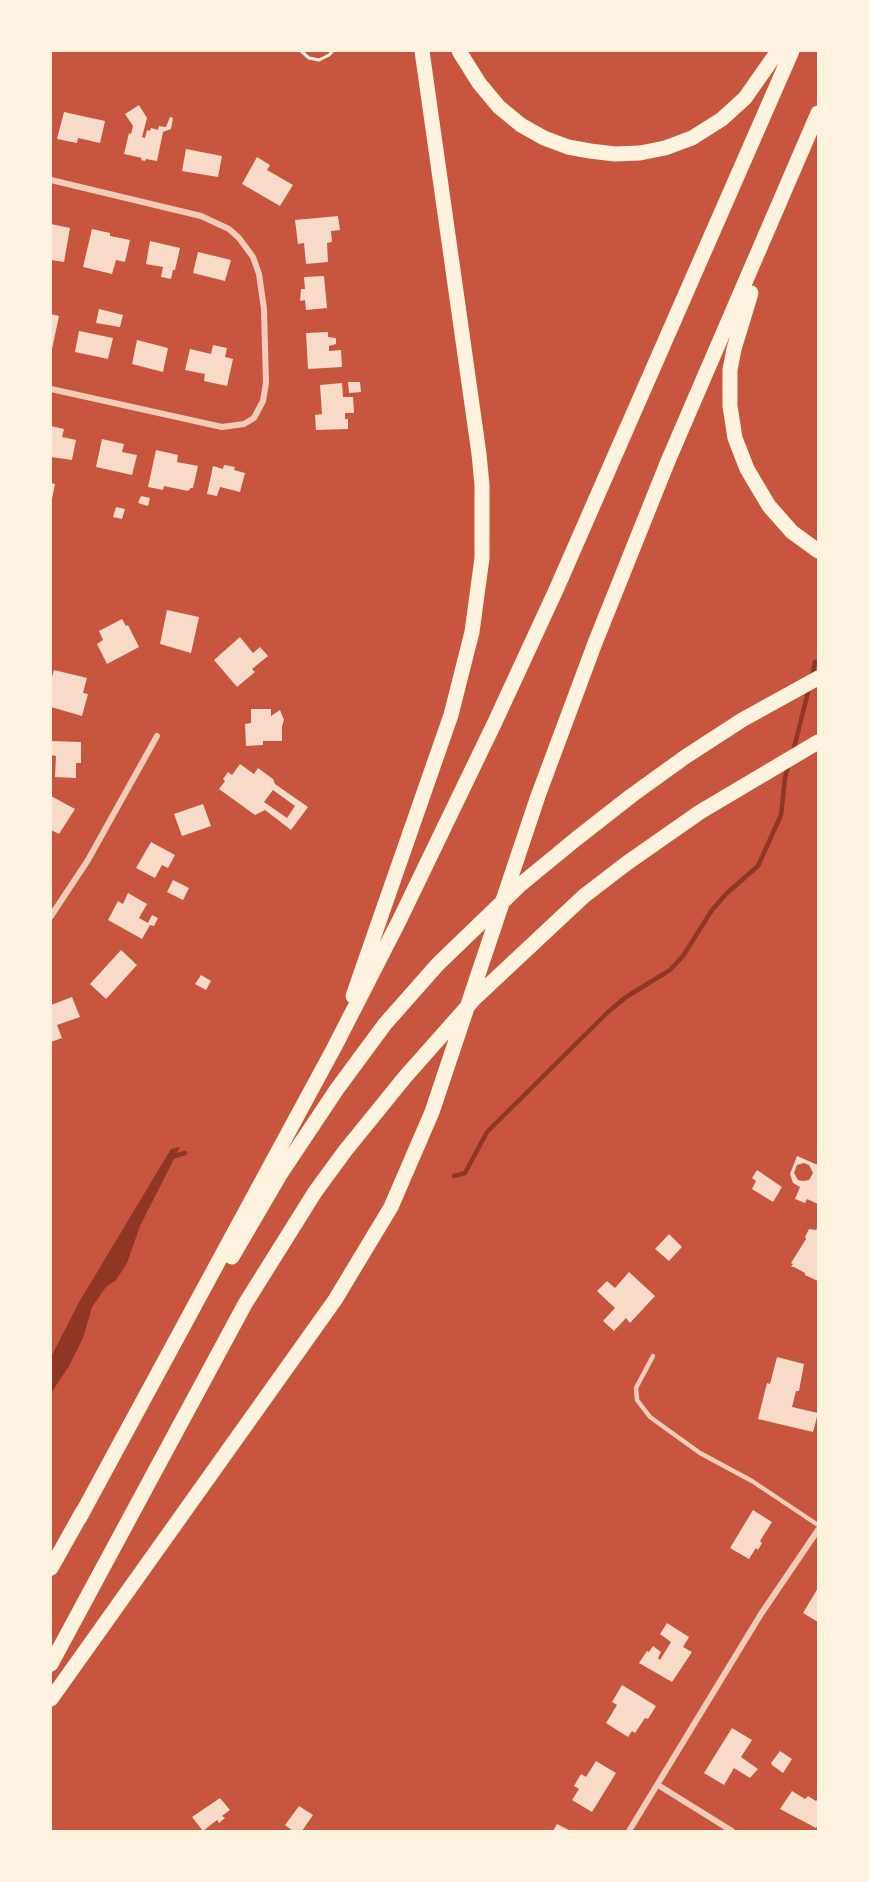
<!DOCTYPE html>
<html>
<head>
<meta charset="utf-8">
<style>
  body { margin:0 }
  #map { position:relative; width:869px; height:1882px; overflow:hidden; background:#c8553d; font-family:"IBM Plex Sans",sans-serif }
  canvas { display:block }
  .frame { position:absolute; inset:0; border:52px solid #fff3e0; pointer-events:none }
</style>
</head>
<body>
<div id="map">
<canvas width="869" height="1882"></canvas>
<div class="frame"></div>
</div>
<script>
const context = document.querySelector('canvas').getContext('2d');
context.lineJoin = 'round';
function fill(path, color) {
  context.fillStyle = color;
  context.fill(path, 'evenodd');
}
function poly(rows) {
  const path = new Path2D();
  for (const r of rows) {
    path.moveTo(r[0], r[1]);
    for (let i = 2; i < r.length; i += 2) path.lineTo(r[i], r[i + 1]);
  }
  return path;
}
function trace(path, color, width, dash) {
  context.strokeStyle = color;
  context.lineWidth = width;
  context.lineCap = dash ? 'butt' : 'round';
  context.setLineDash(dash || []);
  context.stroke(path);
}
const water = poly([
  [180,1147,140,1226,127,1263,116,1280,106,1287,92,1307,83,1338,69,1366,51,1393,51,1357,78,1304,171,1149]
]);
const stream = poly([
  [812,677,815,662],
  [793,752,809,688],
  [172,1157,185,1153],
  [454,1176,465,1173,487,1132,608,1012,626,997,670,970,683,956,712,910,727,893,758,866,781,815,785,778,789,763]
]);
const building = poly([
  [139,105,147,118,142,137,145,138,147,130,150,131,151,128,158,130,159,126,166,127,170,117,173,118,171,129,163,132,157,161,146,159,145,161,141,160,142,158,124,154,129,133,131,134,133,126,125,114],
  [64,112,105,121,100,143,78,138,77,143,57,139],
  [186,149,222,156,218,177,182,171],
  [257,157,270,165,267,170,293,185,280,206,242,184],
  [338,216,340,230,331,231,332,242,327,243,328,262,306,264,304,243,298,244,295,220],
  [51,224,70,228,64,262,51,260],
  [92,229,110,233,110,236,130,240,125,262,116,260,112,274,83,267],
  [150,241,180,248,175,270,173,270,171,279,161,277,163,267,146,264],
  [198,252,231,260,225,281,193,273],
  [324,276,327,308,306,310,305,300,300,301,301,289,305,289,304,277],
  [99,309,123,315,120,327,96,323],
  [51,314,59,316,52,349,51,349],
  [79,331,113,338,108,359,75,352],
  [328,332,328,337,336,338,336,344,329,346,329,351,341,350,342,367,308,369,306,333],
  [137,340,168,348,163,372,132,364],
  [213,345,227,348,225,357,233,359,227,386,204,381,205,374,185,370,190,349,211,354],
  [348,382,360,382,361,392,349,393],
  [342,383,343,397,353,397,354,413,345,413,345,419,348,419,348,429,316,430,315,415,322,414,320,385],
  [51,426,64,429,62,437,76,440,72,460,51,457],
  [102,439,124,444,122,452,137,455,132,475,96,467],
  [156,450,178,455,177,462,198,466,193,488,191,488,188,491,164,486,163,490,148,487],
  [224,465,235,467,234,470,245,473,240,492,220,487,217,496,207,494,213,466,223,469],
  [51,483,55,484,52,499,51,499],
  [141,496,150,498,148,506,138,503],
  [116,507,125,509,122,519,113,517],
  [167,610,199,617,191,653,160,644],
  [122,619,126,626,128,625,139,647,107,664,97,644,103,640,99,631],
  [240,637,253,653,260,647,268,656,252,669,255,672,237,687,214,660],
  [54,670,87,678,83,693,88,694,82,716,51,707,51,680],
  [251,709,271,709,271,716,280,710,284,720,282,726,282,741,263,741,263,745,246,746,245,724,251,723],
  [51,741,81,742,81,763,76,763,76,778,55,777,56,756,51,755],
  [240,764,254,774,258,768,273,779,275,784,308,807,291,830,265,810,255,815,219,789,225,781,223,779,228,772,232,775],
  [273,790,295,806,287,818,264,802],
  [51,796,75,809,59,834,51,830],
  [203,804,211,826,182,836,174,814],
  [151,842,175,855,168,868,162,865,155,878,136,868],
  [173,880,189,888,183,900,167,892],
  [128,893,147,904,139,918,148,923,152,915,158,918,154,926,150,925,142,939,108,920,118,901,123,904],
  [121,950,137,965,106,999,90,984],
  [201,975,211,981,206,990,195,984],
  [72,997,80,1017,57,1025,62,1038,51,1042,51,1005],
  [797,1156,818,1165,818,1204,807,1199,805,1203,795,1199,800,1187,793,1183,790,1174],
  [804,1163,809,1165,813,1173,809,1180,803,1181,798,1180,794,1173,797,1165],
  [757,1170,782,1187,773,1202,752,1189,756,1181,752,1178],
  [818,1227,818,1281,805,1275,805,1273,794,1267,791,1267,793,1264,791,1263,806,1239,805,1237,809,1229,816,1230],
  [669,1234,682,1247,669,1261,655,1249],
  [629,1272,655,1296,630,1323,626,1318,614,1331,603,1321,615,1308,597,1291,607,1281,615,1288],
  [777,1357,804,1364,799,1391,796,1391,792,1407,818,1413,813,1432,758,1419,767,1383,770,1384],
  [753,1510,772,1522,760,1541,762,1543,758,1550,756,1548,749,1559,730,1548],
  [818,1588,818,1622,803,1613],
  [667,1623,689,1637,683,1647,692,1652,672,1682,639,1663,647,1651,649,1652,653,1646,661,1652,658,1658,660,1660,671,1642,660,1634],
  [622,1685,656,1706,648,1719,645,1718,635,1733,632,1731,628,1737,606,1723,617,1705,612,1702],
  [732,1728,752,1740,741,1757,758,1769,750,1778,734,1768,724,1785,704,1773],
  [780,1751,792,1759,783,1773,772,1765,771,1763],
  [596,1761,616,1773,592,1812,572,1800,579,1789,574,1786,581,1774,586,1777],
  [792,1791,805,1799,808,1796,816,1801,818,1799,818,1825,816,1828,780,1809],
  [220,1798,230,1810,222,1816,225,1818,219,1823,217,1820,203,1831,192,1817],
  [299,1806,313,1815,302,1831,293,1831,285,1825],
  [557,1824,571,1831,553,1831]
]);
const path = poly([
  [301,51,309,58,319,60,329,55,333,51]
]);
const service = poly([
  [653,1356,636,1388,637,1400,650,1417,700,1453,752,1481,818,1525]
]);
const minor = poly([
  [51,180,201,216,229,229,239,238,253,257,259,274,264,309,266,383,263,401,254,418,244,424,222,427,51,389],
  [51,916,88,860,157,736],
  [658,1785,732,1831],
  [629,1831,761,1614,818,1530]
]);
const motorway = poly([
  [459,51,479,83,499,107,521,125,544,138,568,147,590,151,615,154,640,153,665,148,692,138,722,119,745,98,778,51],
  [751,293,734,349,730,370,730,406,735,438,747,469,769,506,792,532,818,551],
  [353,996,451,715,472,632,482,558,482,485,479,454,422,51],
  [232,1257,281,1173,337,1089,385,1024,438,964,520,885,576,839,631,796,685,757,742,720,818,678],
  [79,1519,334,1048,399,921,495,722,556,590,792,51],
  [51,1568,83,1511],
  [51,1664,245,1304,315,1192,345,1151,405,1077,475,998,584,896,627,863,700,812,818,742],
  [51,1699,335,1300,391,1207,432,1112,538,796,595,643,668,461,818,113]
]);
fill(water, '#8f3625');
trace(stream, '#8f3625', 4.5);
fill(building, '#f7dbc8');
trace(path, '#fff3e0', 3);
trace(service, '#f1ccb7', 4.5);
trace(minor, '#f1ccb7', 6);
trace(motorway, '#fff3e0', 15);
</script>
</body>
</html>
